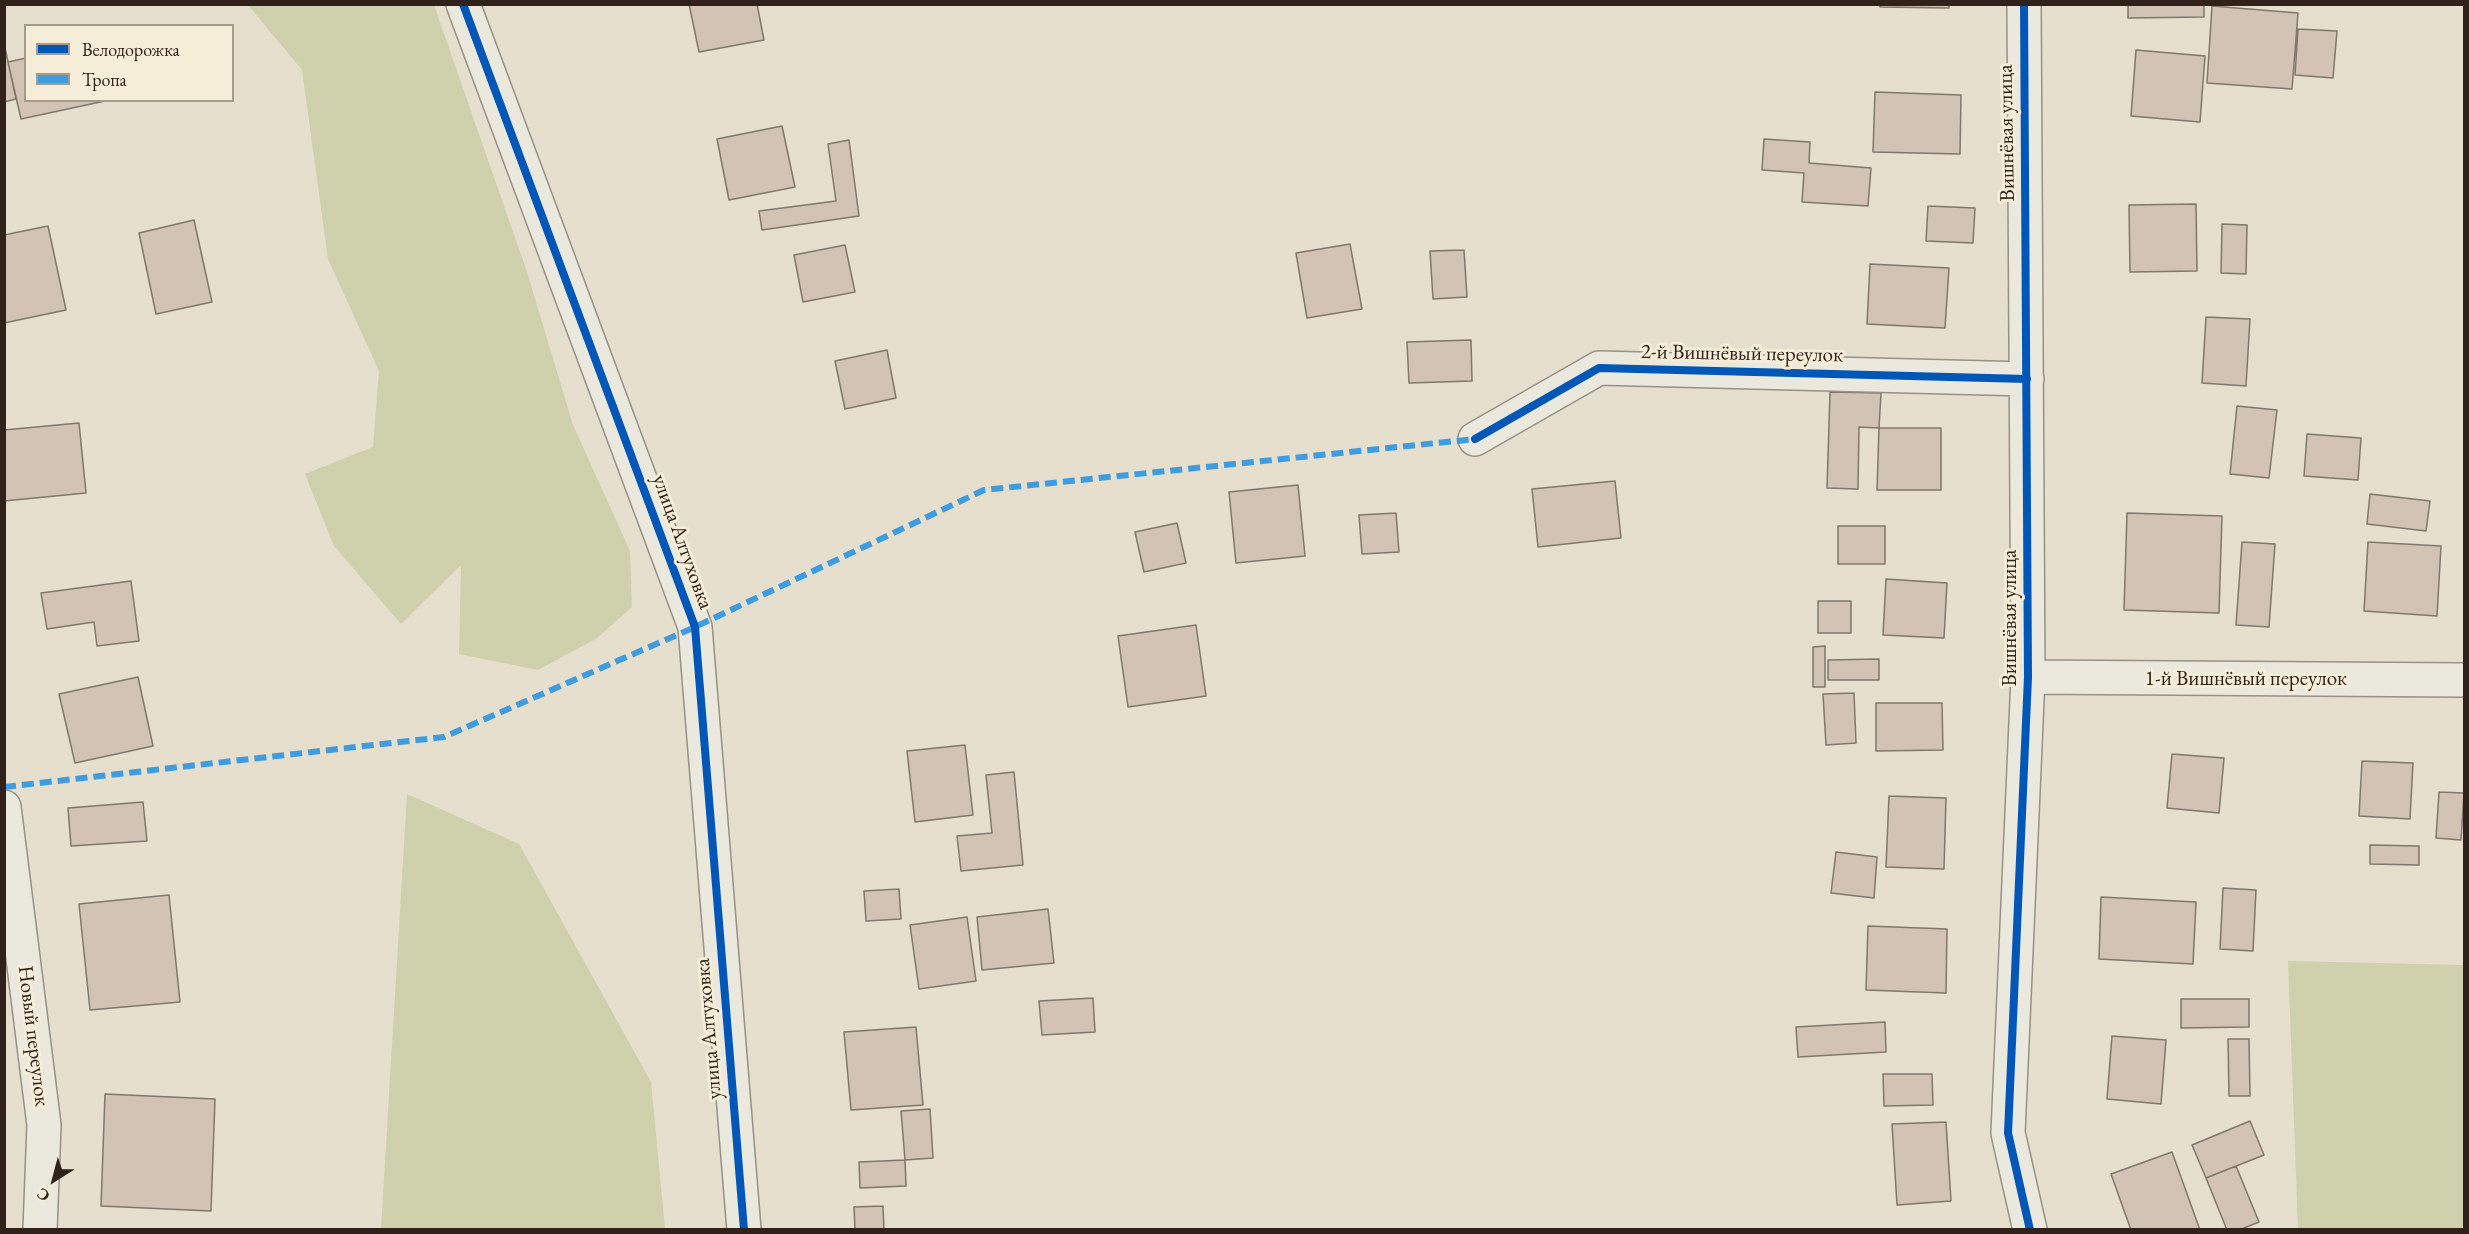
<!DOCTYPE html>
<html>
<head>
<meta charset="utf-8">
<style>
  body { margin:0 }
  #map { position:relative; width:2469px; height:1234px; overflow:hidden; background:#e6dfce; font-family:"EB Garamond",serif }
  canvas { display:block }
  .frame { position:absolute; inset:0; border:6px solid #30221b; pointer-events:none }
  .legend { position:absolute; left:24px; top:24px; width:210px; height:78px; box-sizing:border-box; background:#f5edd8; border:2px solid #a69c8c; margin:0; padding:8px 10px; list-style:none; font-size:18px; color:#30221b }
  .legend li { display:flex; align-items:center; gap:12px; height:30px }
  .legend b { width:30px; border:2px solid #a69c8c }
  .north { position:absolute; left:24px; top:1150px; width:60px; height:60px; -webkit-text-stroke:4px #f5edd8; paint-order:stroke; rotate:216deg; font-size:16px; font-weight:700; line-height:24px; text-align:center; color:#30221b }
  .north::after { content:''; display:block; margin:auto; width:21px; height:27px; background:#30221b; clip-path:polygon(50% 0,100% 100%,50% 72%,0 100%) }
</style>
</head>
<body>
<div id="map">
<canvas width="2469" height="1234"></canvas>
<div class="frame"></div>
<ul class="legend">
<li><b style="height:8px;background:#0057b8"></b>Велодорожка</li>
<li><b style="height:8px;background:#3e9cdf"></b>Тропа</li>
</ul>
<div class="north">С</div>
</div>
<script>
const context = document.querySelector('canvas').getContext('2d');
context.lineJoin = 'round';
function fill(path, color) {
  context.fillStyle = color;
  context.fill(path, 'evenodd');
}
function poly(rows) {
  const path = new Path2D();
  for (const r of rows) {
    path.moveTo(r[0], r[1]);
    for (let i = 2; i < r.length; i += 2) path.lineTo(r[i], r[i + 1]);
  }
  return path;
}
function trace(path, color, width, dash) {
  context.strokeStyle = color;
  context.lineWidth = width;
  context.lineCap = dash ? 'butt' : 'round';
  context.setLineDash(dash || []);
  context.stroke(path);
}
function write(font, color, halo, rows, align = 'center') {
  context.font = font + ' "EB Garamond",serif';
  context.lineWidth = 6;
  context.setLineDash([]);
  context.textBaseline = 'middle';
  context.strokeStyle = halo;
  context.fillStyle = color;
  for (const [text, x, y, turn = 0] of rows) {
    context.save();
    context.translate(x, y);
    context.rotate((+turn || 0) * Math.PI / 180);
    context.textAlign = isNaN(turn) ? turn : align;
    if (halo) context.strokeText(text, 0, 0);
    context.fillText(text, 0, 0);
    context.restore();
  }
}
const green = poly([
  [248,5,434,5,527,272,573,425,630,551,632,607,597,638,538,670,459,654,461,565,401,624,334,546,305,474,373,447,379,371,328,259,302,70],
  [407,794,519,844,651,1082,665,1229,381,1229],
  [2288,961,2464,965,2464,1229,2298,1229]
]);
const building = poly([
  [689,4,757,4,764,40,699,52,689,4],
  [1880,4,1949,4,1949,8,1880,7,1880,4],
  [2128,4,2204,4,2204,17,2128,18,2128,4],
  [2212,6,2298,13,2292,89,2207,83,2212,6],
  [2298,29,2337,31,2333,78,2295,75,2298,29],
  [4,43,16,99,4,102,4,43],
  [2136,50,2205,56,2200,122,2131,116,2136,50],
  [26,58,26,100,105,101,21,119,8,62,26,58],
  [1875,92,1961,95,1960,154,1873,152,1875,92],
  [782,126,795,187,729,200,717,139,782,126],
  [1764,139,1810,142,1809,163,1871,168,1868,206,1802,202,1804,173,1762,170,1764,139],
  [849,140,859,216,762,230,759,211,836,201,828,144,849,140],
  [2196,204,2197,271,2130,272,2129,205,2196,204],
  [1928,206,1975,208,1973,243,1926,241,1928,206],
  [194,220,212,302,156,314,139,233,194,220],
  [2222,224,2247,225,2246,274,2221,273,2222,224],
  [48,226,66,310,4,323,4,235,48,226],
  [1350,244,1362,309,1307,318,1296,253,1350,244],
  [845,245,855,292,803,302,794,255,845,245],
  [1464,250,1467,297,1433,299,1430,251,1464,250],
  [1870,264,1949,268,1945,328,1867,324,1870,264],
  [2206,317,2250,319,2246,386,2202,383,2206,317],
  [1471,340,1472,381,1409,383,1407,342,1471,340],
  [887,350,896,398,845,409,835,361,887,350],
  [1830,392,1881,393,1879,428,1859,427,1858,489,1827,488,1830,392],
  [2237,406,2277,410,2269,478,2230,474,2237,406],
  [79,423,86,493,4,501,4,430,79,423],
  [1879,428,1941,428,1941,490,1877,490,1879,428],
  [2307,434,2361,438,2358,480,2304,476,2307,434],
  [1615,481,1621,538,1538,547,1532,489,1615,481],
  [1298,485,1305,556,1236,563,1229,492,1298,485],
  [2370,494,2430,501,2426,531,2367,524,2370,494],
  [1396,513,1399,552,1362,554,1359,515,1396,513],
  [2127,513,2222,516,2219,613,2124,610,2127,513],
  [1177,523,1186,563,1144,572,1135,532,1177,523],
  [1838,526,1885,526,1885,564,1838,564,1838,526],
  [2242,542,2275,544,2269,627,2236,625,2242,542],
  [2368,542,2441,546,2437,616,2364,611,2368,542],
  [1886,579,1947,583,1944,638,1883,635,1886,579],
  [131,581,139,641,97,646,94,622,47,629,41,593,131,581],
  [1818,601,1851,601,1851,633,1818,633,1818,601],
  [1196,625,1206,696,1128,707,1118,636,1196,625],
  [1825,646,1825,687,1813,687,1813,647,1825,646],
  [1879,659,1879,680,1828,680,1828,660,1879,659],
  [138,677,153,746,75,763,59,694,138,677],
  [1854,693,1856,743,1826,745,1823,694,1854,693],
  [1876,703,1942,703,1943,750,1876,751,1876,703],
  [965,745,973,815,915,822,907,751,965,745],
  [2172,754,2224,758,2219,813,2167,808,2172,754],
  [2362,761,2413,763,2410,819,2359,816,2362,761],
  [1014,772,1023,865,961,871,957,836,992,833,986,775,1014,772],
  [2439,792,2464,793,2461,840,2436,838,2439,792],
  [1889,796,1946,798,1944,869,1886,867,1889,796],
  [143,802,147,841,71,846,68,808,143,802],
  [2370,845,2419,846,2419,865,2370,864,2370,845],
  [1836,852,1877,857,1874,898,1831,893,1836,852],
  [2223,888,2256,890,2253,951,2220,949,2223,888],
  [899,889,901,919,866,921,864,891,899,889],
  [169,895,180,1002,90,1010,79,904,169,895],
  [2101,897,2196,902,2193,964,2099,959,2101,897],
  [1048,909,1054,963,982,970,977,917,1048,909],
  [967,917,976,981,919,989,910,925,967,917],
  [1868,926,1947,929,1946,993,1866,990,1868,926],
  [1093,998,1095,1032,1042,1035,1039,1001,1093,998],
  [2181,999,2249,999,2249,1027,2181,1028,2181,999],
  [1885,1022,1886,1052,1798,1057,1796,1027,1885,1022],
  [916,1027,923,1105,851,1110,844,1032,916,1027],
  [2112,1036,2166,1040,2161,1104,2107,1099,2112,1036],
  [2228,1039,2249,1039,2250,1096,2229,1096,2228,1039],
  [1883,1074,1932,1074,1933,1105,1884,1106,1883,1074],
  [105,1094,215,1099,211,1211,101,1206,105,1094],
  [930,1109,933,1158,905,1160,901,1111,930,1109],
  [2250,1121,2264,1155,2206,1178,2192,1145,2250,1121],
  [1946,1122,1951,1201,1897,1205,1892,1124,1946,1122],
  [2172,1152,2200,1230,2131,1230,2111,1174,2172,1152],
  [905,1160,906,1186,860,1188,859,1162,905,1160],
  [2236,1166,2259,1222,2239,1230,2227,1230,2206,1178,2236,1166],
  [883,1206,884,1230,855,1230,854,1207,883,1206]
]);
const minor = poly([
  [463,4,695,627,744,1230],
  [2024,4,2028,677,2008,1133,2030,1230],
  [1475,439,1599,368,2027,379],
  [2028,677,2464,680],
  [4,807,44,1125,40,1230]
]);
const quiet = poly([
  [4,787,444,737,695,627,984,490,1475,439]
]);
const cycleway = poly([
  [463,4,695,627,744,1230],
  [2024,4,2028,677,2008,1133,2030,1230],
  [1475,439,1599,368,2027,379]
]);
const streetNames = [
  ["Вишнёвая улица",2007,133,-91],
  ["2-й Вишнёвый переулок",1742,354,1],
  ["улица Алтуховка",682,542,70],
  ["Вишнёвая улица",2010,618,-90],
  ["1-й Вишнёвый переулок",2246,679],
  ["улица Алтуховка",709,1029,-95],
  ["Новый переулок",33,1036,83]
];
fill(green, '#cfd0ac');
fill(building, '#d2c3b4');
trace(building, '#7e786f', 1.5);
trace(minor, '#979188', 36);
trace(minor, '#ebe8de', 33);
trace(quiet, '#3e9cdf', 6, [12, 6]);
trace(cycleway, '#0057b8', 8);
write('21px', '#30221b', '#f5edd8', streetNames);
</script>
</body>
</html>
